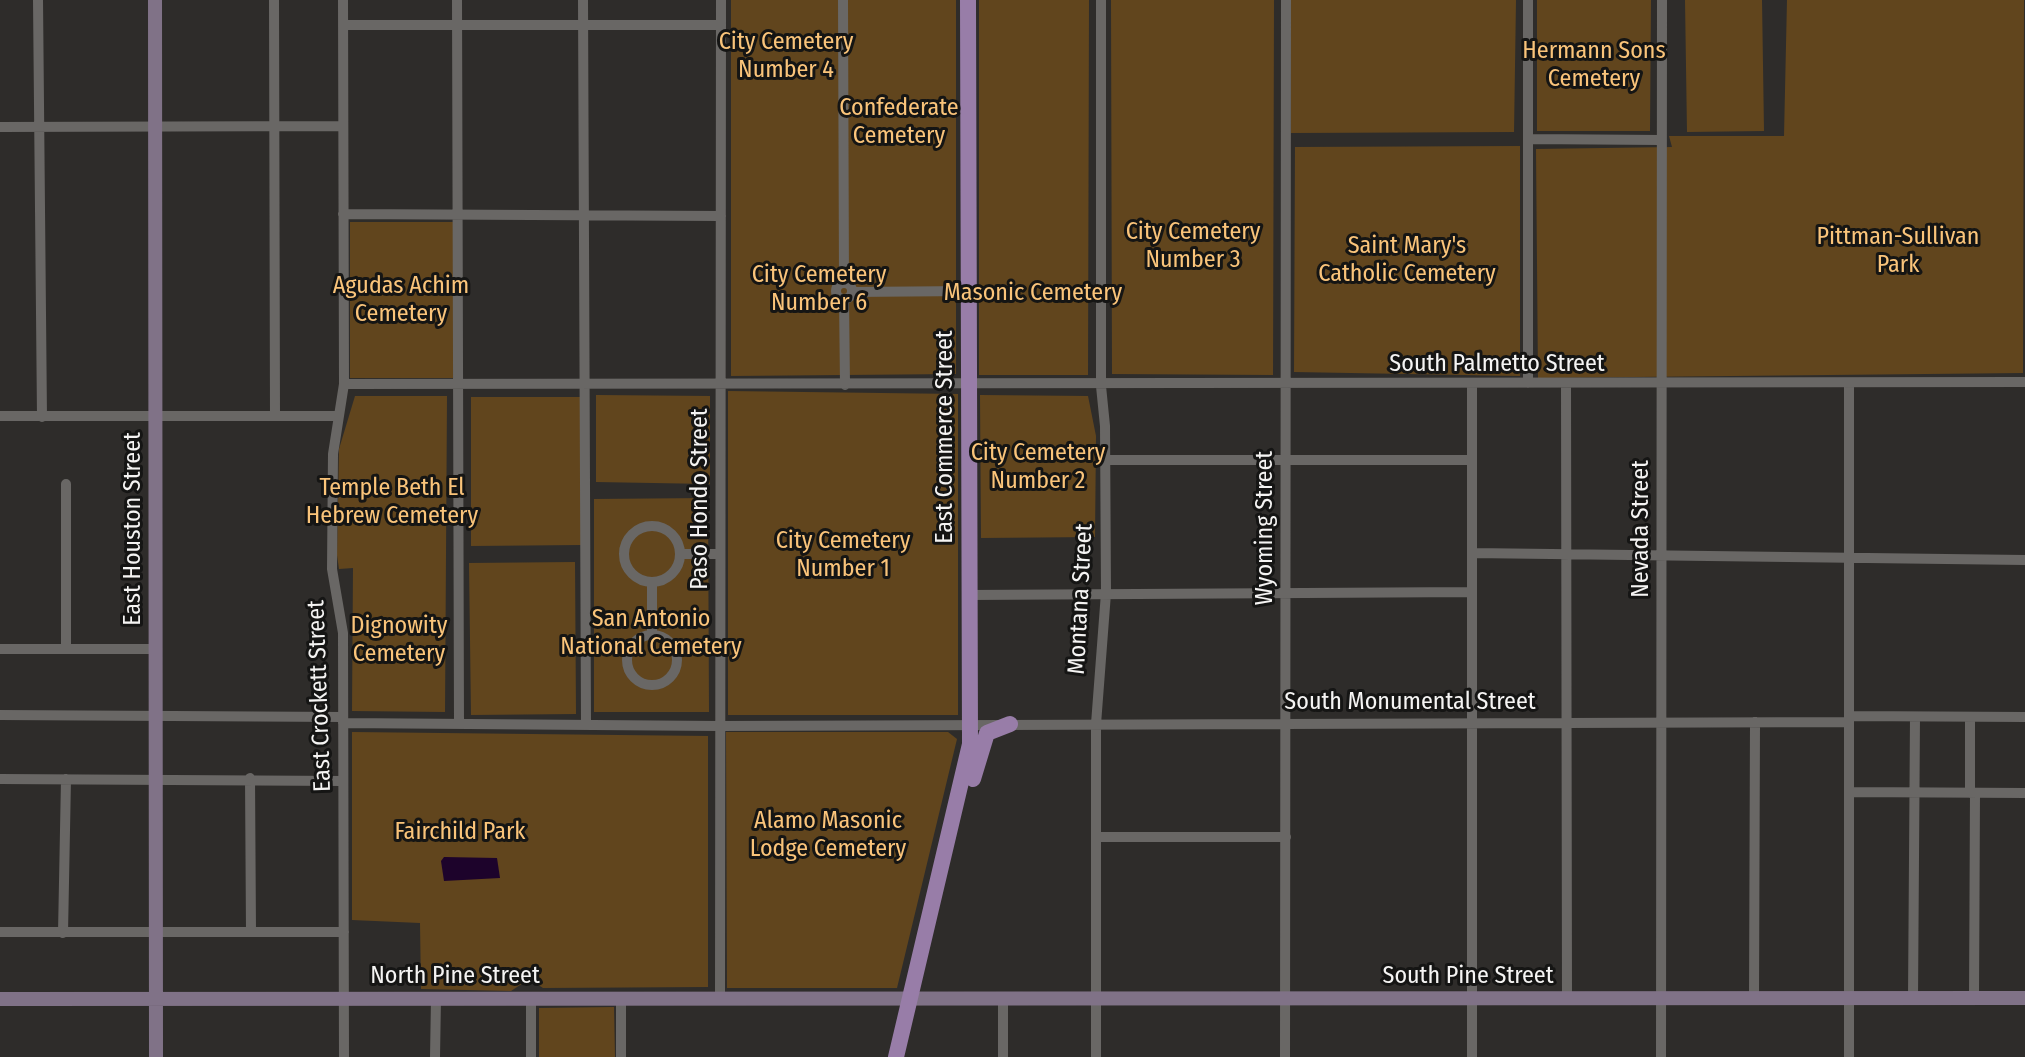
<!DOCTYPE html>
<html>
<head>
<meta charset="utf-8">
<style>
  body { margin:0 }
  canvas { display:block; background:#2e2c2a }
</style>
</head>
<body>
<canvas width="2025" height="1057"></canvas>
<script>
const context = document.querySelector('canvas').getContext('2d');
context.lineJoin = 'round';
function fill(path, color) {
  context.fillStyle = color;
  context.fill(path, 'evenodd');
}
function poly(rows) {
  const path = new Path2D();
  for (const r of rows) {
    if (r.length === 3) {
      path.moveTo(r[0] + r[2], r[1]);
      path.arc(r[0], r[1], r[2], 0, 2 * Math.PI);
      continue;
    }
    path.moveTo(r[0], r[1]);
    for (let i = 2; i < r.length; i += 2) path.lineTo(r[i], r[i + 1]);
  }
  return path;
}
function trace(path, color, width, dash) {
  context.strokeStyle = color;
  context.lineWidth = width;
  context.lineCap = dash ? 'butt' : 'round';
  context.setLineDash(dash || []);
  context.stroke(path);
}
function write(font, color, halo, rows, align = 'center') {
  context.font = font + ' "Fira Sans Condensed",sans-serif';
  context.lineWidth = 6;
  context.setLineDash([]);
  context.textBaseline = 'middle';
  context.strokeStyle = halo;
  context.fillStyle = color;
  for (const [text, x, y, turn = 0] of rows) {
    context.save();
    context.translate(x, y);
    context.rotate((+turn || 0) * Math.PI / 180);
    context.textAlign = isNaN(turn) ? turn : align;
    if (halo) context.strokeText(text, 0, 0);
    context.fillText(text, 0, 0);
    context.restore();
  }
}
const green = poly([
  [731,0,956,0,956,374,731,376],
  [979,0,1089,0,1088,375,979,375],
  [1111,0,1274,0,1273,375,1112,374],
  [1291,0,1516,0,1514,132,1291,133],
  [1537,0,1651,0,1650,131,1537,131],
  [1685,0,1762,0,1764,131,1687,132],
  [1787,0,2024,0,2023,373,1538,378,1536,149,1672,147,1669,136,1784,136],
  [1520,146,1520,376,1294,372,1295,147],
  [350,222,453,222,453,378,350,378],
  [728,391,958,394,958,715,728,715],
  [596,395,710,396,710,484,596,482],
  [980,395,1088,396,1096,436,1095,537,981,538],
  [355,396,447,396,445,712,352,711,353,568,339,569,337,555,339,449],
  [471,397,581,397,581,545,471,546],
  [708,498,709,712,594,712,594,499],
  [575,562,576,714,471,715,469,563],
  [352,732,708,736,708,987,543,988,529,979,511,991,421,989,420,923,352,920],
  [726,732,948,732,957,739,897,988,727,988],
  [614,1007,615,1057,539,1057,539,1008]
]);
const water = poly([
  [444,857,497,858,500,878,444,881,441,861]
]);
const street = poly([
  [38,0,42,417],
  [274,0,275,415],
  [343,0,344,384,333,454,332,569,343,633,344,1057],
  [457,0,459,722],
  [583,0,586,723],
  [843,0,844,283],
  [1528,0,1528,383],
  [343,25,721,25],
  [0,127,343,126],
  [1528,139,1661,140],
  [343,214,721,216],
  [844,291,8],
  [852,292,969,291],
  [844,299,845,385],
  [1472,383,1472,1057],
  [1566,383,1567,998],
  [1849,383,1849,1057],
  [344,384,2025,382],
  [0,416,339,416],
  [1106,460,1472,460],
  [66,484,66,648],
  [652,554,28],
  [1472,553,2025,560],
  [681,554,720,554],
  [652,583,652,634],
  [969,595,1472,592],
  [652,660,25],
  [0,649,156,649],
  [0,715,343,717],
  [1849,716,2025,717],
  [343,723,719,726,1849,722],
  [250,778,251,932],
  [0,779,343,781],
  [1849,792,2025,793],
  [1970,793,1970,717],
  [1097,837,1286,837],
  [0,932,344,932],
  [63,933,66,779],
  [531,998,531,1057],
  [1003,998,1003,1057],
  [1754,998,1755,722],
  [1913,998,1915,717],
  [1974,998,1975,793],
  [720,999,721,0],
  [435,1057,436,998],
  [621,1057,621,998],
  [1096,1057,1096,724,1106,593,1105,426,1101,386,1101,0],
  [1285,1057,1286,0],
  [1661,1057,1662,0]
]);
const secondary = poly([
  [155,0,156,1057],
  [0,999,2025,998]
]);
const primary = poly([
  [973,779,987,733,1010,724],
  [896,1057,970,744,968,0]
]);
const parkNames = [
  ["City Cemetery",786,42],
  ["Number 4",786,70],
  ["Hermann Sons",1594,51],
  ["Cemetery",1594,79],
  ["Confederate",899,108],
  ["Cemetery",899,136],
  ["City Cemetery",1193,232],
  ["Number 3",1193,260],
  ["Pittman-Sullivan",1898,237],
  ["Park",1898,265],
  ["Saint Mary's",1407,246],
  ["Catholic Cemetery",1407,274],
  ["City Cemetery",819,275],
  ["Number 6",819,303],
  ["Agudas Achim",401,286],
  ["Cemetery",401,314],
  ["Masonic Cemetery",1033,293],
  ["City Cemetery",1038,453],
  ["Number 2",1038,481],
  ["Temple Beth El",392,488],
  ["Hebrew Cemetery",392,516],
  ["City Cemetery",843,541],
  ["Number 1",843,569],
  ["San Antonio",651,619],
  ["National Cemetery",651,647],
  ["Dignowity",399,626],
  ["Cemetery",399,654],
  ["Alamo Masonic",828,821],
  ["Lodge Cemetery",828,849],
  ["Fairchild Park",460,832]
];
const streetNames = [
  ["South Palmetto Street",1497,364],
  ["East Commerce Street",945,437,-90],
  ["Paso Hondo Street",700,499,-90],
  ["Wyoming Street",1265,528,-90],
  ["East Houston Street",133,529,-90],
  ["Nevada Street",1641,529,-90],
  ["Montana Street",1081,599,-87],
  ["East Crockett Street",320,696,-92],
  ["South Monumental Street",1410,702],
  ["North Pine Street",455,976],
  ["South Pine Street",1468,976]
];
fill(green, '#61451d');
fill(water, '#1d032b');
trace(street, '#696765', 10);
trace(secondary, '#807287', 14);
trace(primary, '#987da8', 16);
write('24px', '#fac47a', '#151514', parkNames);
write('24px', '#f5f4f3', '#151514', streetNames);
</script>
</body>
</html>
